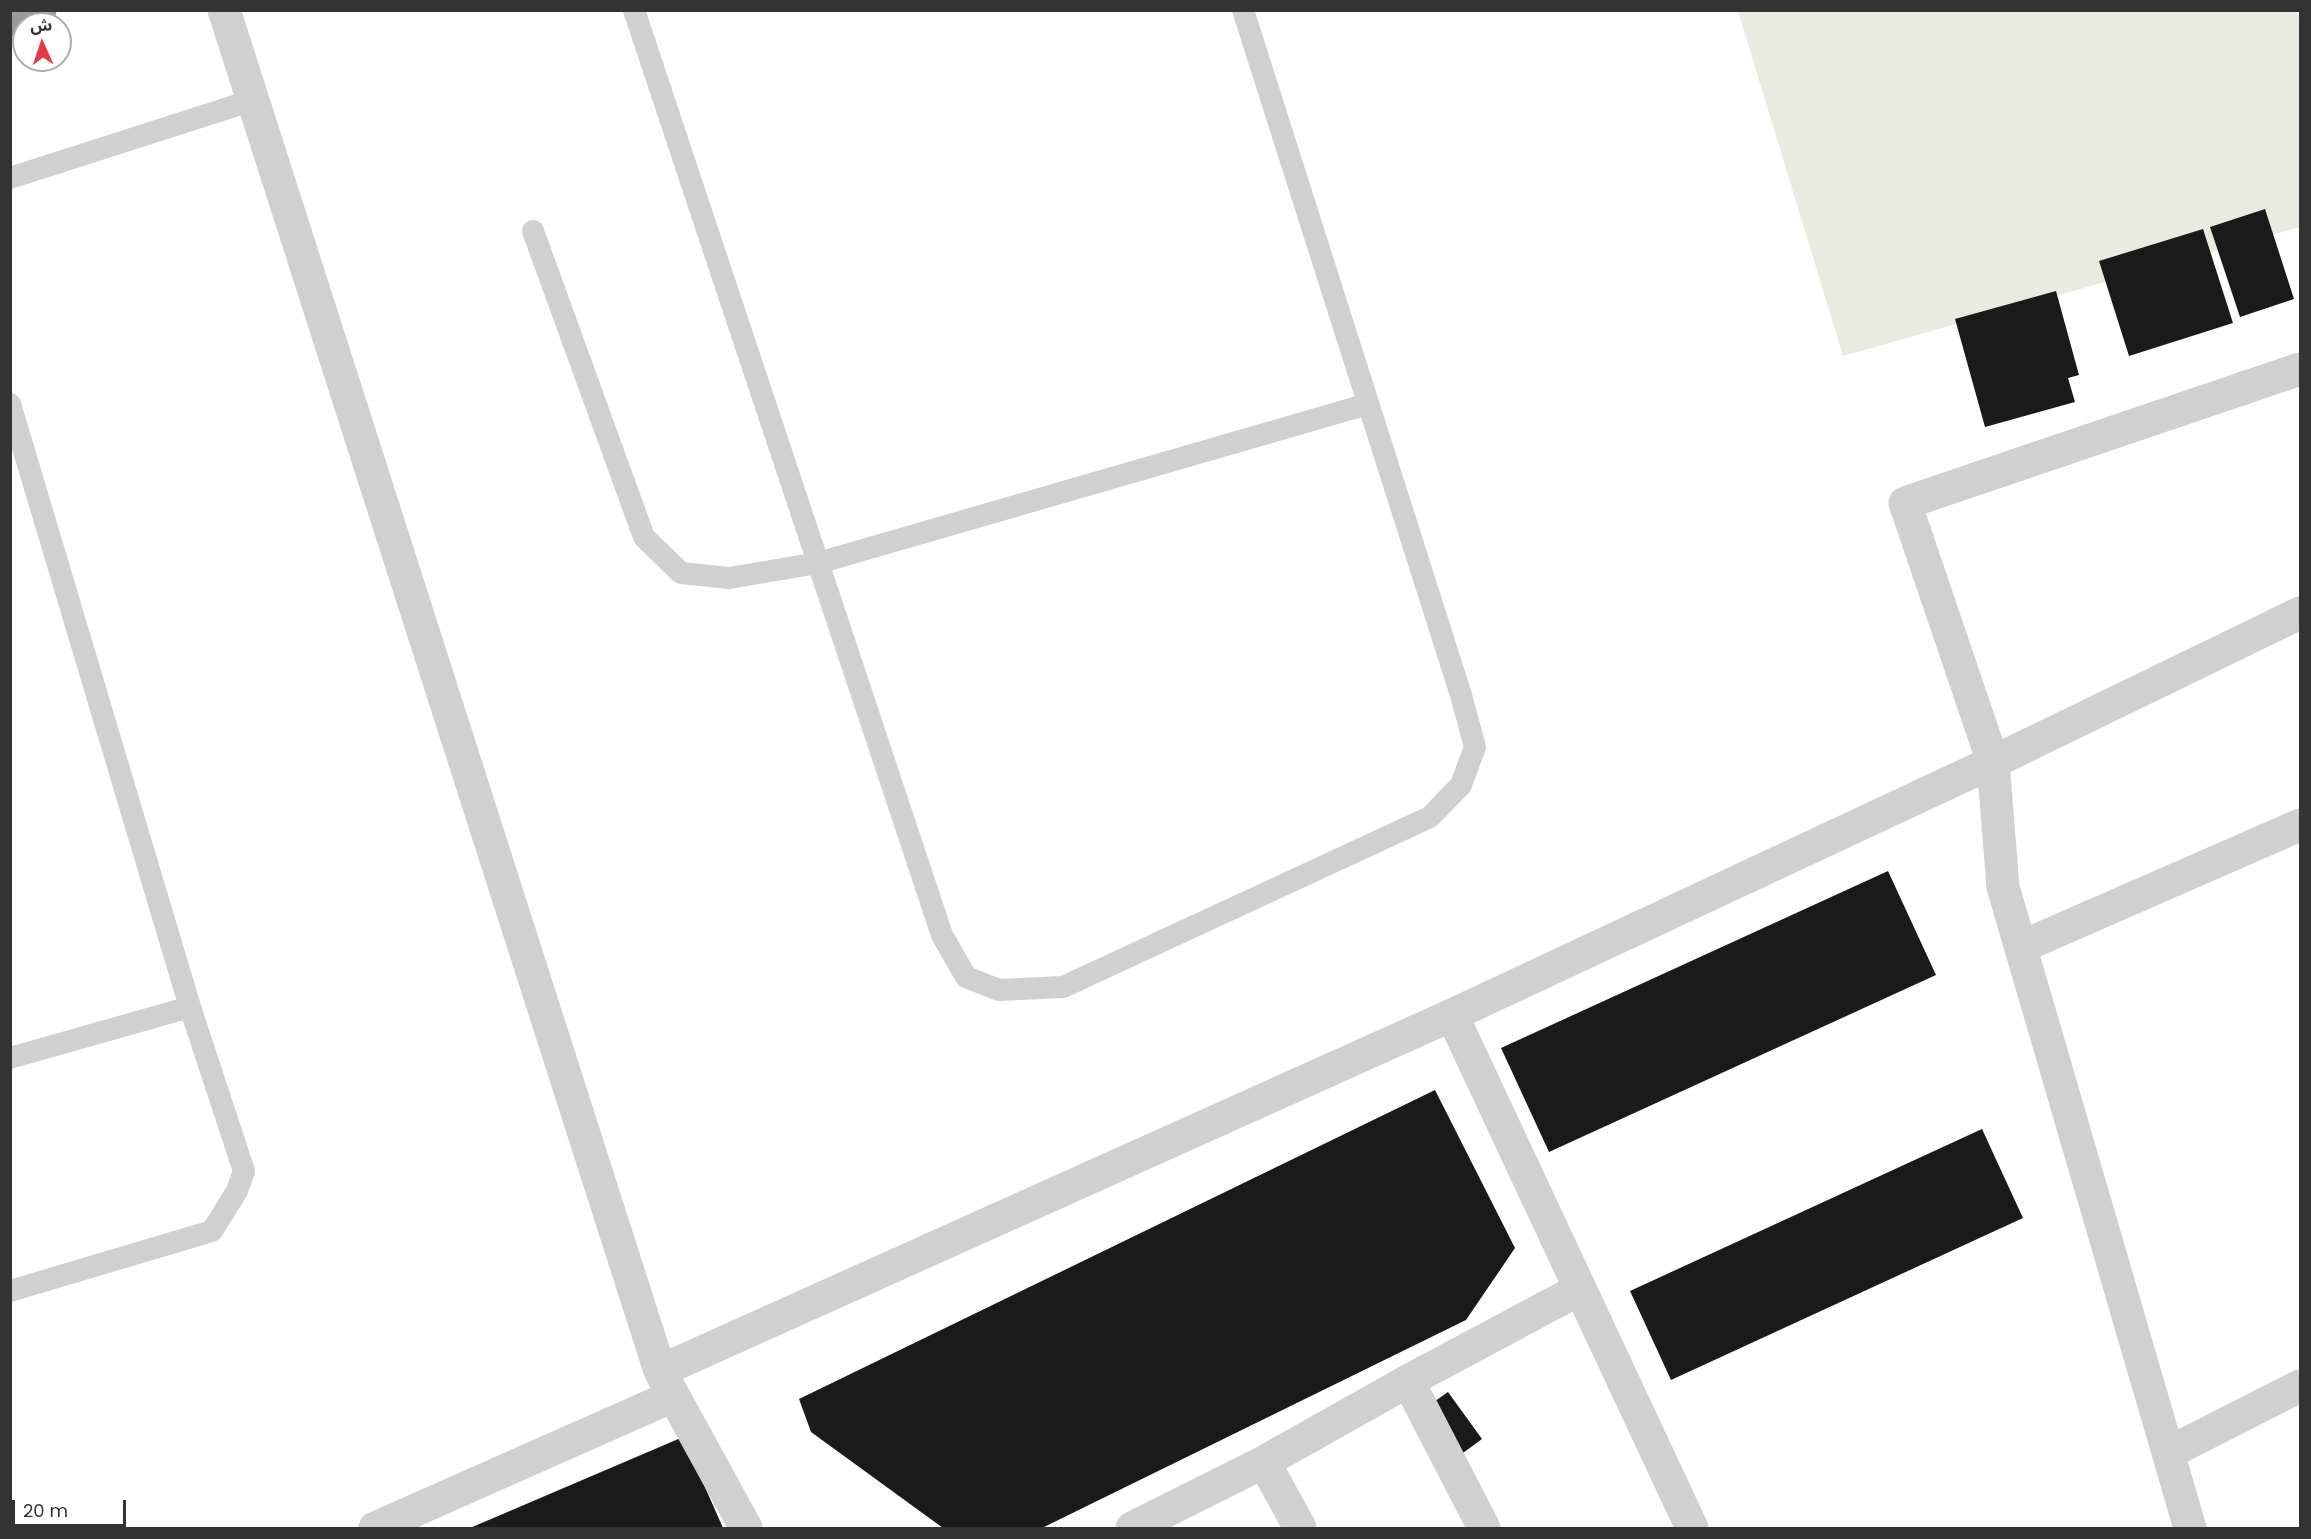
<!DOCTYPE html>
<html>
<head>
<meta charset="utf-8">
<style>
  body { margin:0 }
  #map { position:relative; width:2311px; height:1539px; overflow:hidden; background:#fff; font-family:Poppins,"Noto Sans Arabic",sans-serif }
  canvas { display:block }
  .frame { position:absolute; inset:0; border:12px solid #333; pointer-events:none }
  .north { position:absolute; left:12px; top:12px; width:60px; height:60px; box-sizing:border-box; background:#fff; border:2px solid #adadad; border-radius:50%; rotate:357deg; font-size:16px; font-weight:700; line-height:24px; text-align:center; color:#333 }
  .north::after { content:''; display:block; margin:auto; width:21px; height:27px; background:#e63946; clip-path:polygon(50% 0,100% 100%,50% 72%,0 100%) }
  .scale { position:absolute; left:12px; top:1500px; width:114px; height:27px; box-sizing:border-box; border:3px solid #333; border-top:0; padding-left:8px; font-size:18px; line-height:21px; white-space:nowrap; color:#333; -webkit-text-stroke:4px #fff; paint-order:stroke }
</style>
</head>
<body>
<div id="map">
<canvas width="2311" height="1539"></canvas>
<div class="frame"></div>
<div class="north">ش</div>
<div class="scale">20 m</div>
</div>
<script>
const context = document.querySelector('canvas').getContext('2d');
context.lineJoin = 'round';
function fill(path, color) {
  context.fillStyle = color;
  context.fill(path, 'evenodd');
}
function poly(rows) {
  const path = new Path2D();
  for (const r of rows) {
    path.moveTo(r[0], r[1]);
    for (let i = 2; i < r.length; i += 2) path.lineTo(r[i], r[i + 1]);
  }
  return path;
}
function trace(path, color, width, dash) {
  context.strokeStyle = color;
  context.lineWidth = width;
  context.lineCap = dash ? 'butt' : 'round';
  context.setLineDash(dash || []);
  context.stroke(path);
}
const green = poly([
  [1738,11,2297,11,2300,22,2300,227,1843,356]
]);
const building = poly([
  [2265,209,2294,299,2240,317,2210,227],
  [2203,229,2233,323,2129,356,2099,261],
  [2056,291,2079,375,2068,378,2075,402,1985,427,1955,319],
  [1888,871,1936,975,1549,1152,1501,1048],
  [1435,1090,1515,1248,1466,1320,1042,1528,943,1528,811,1432,799,1399],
  [1982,1129,2023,1218,1671,1380,1630,1291],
  [1448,1392,1482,1439,1463,1453,1428,1406],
  [683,1437,723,1528,470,1528]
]);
const lane = poly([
  [634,10,942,935,966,977,999,990,1063,987,1430,817,1461,785,1475,747,1461,695,1243,10],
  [10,178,253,100],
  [533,231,644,537,681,573,729,578,818,563,1368,404],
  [10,404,190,1007,244,1171,237,1191,212,1231,10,1291],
  [10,1058,190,1007]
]);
const street = poly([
  [224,10,660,1371,746,1528],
  [2021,947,2300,825],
  [1452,1015,1692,1528],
  [660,1371,1452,1015,1993,762,2300,613],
  [1408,1381,1484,1528],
  [2168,1453,2300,1386],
  [1264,1462,1300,1528],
  [375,1528,673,1396],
  [1132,1528,1264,1462,1408,1381,1580,1289],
  [2190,1528,2003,887,1993,762,1905,503,2300,369]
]);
const highway = poly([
  [10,20,40,10]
]);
fill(green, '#e6ecdf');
fill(building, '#1a1a1a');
trace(lane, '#d0d0d0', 22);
trace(street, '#d0d0d0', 33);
trace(highway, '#9a9a9a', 33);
</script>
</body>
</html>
